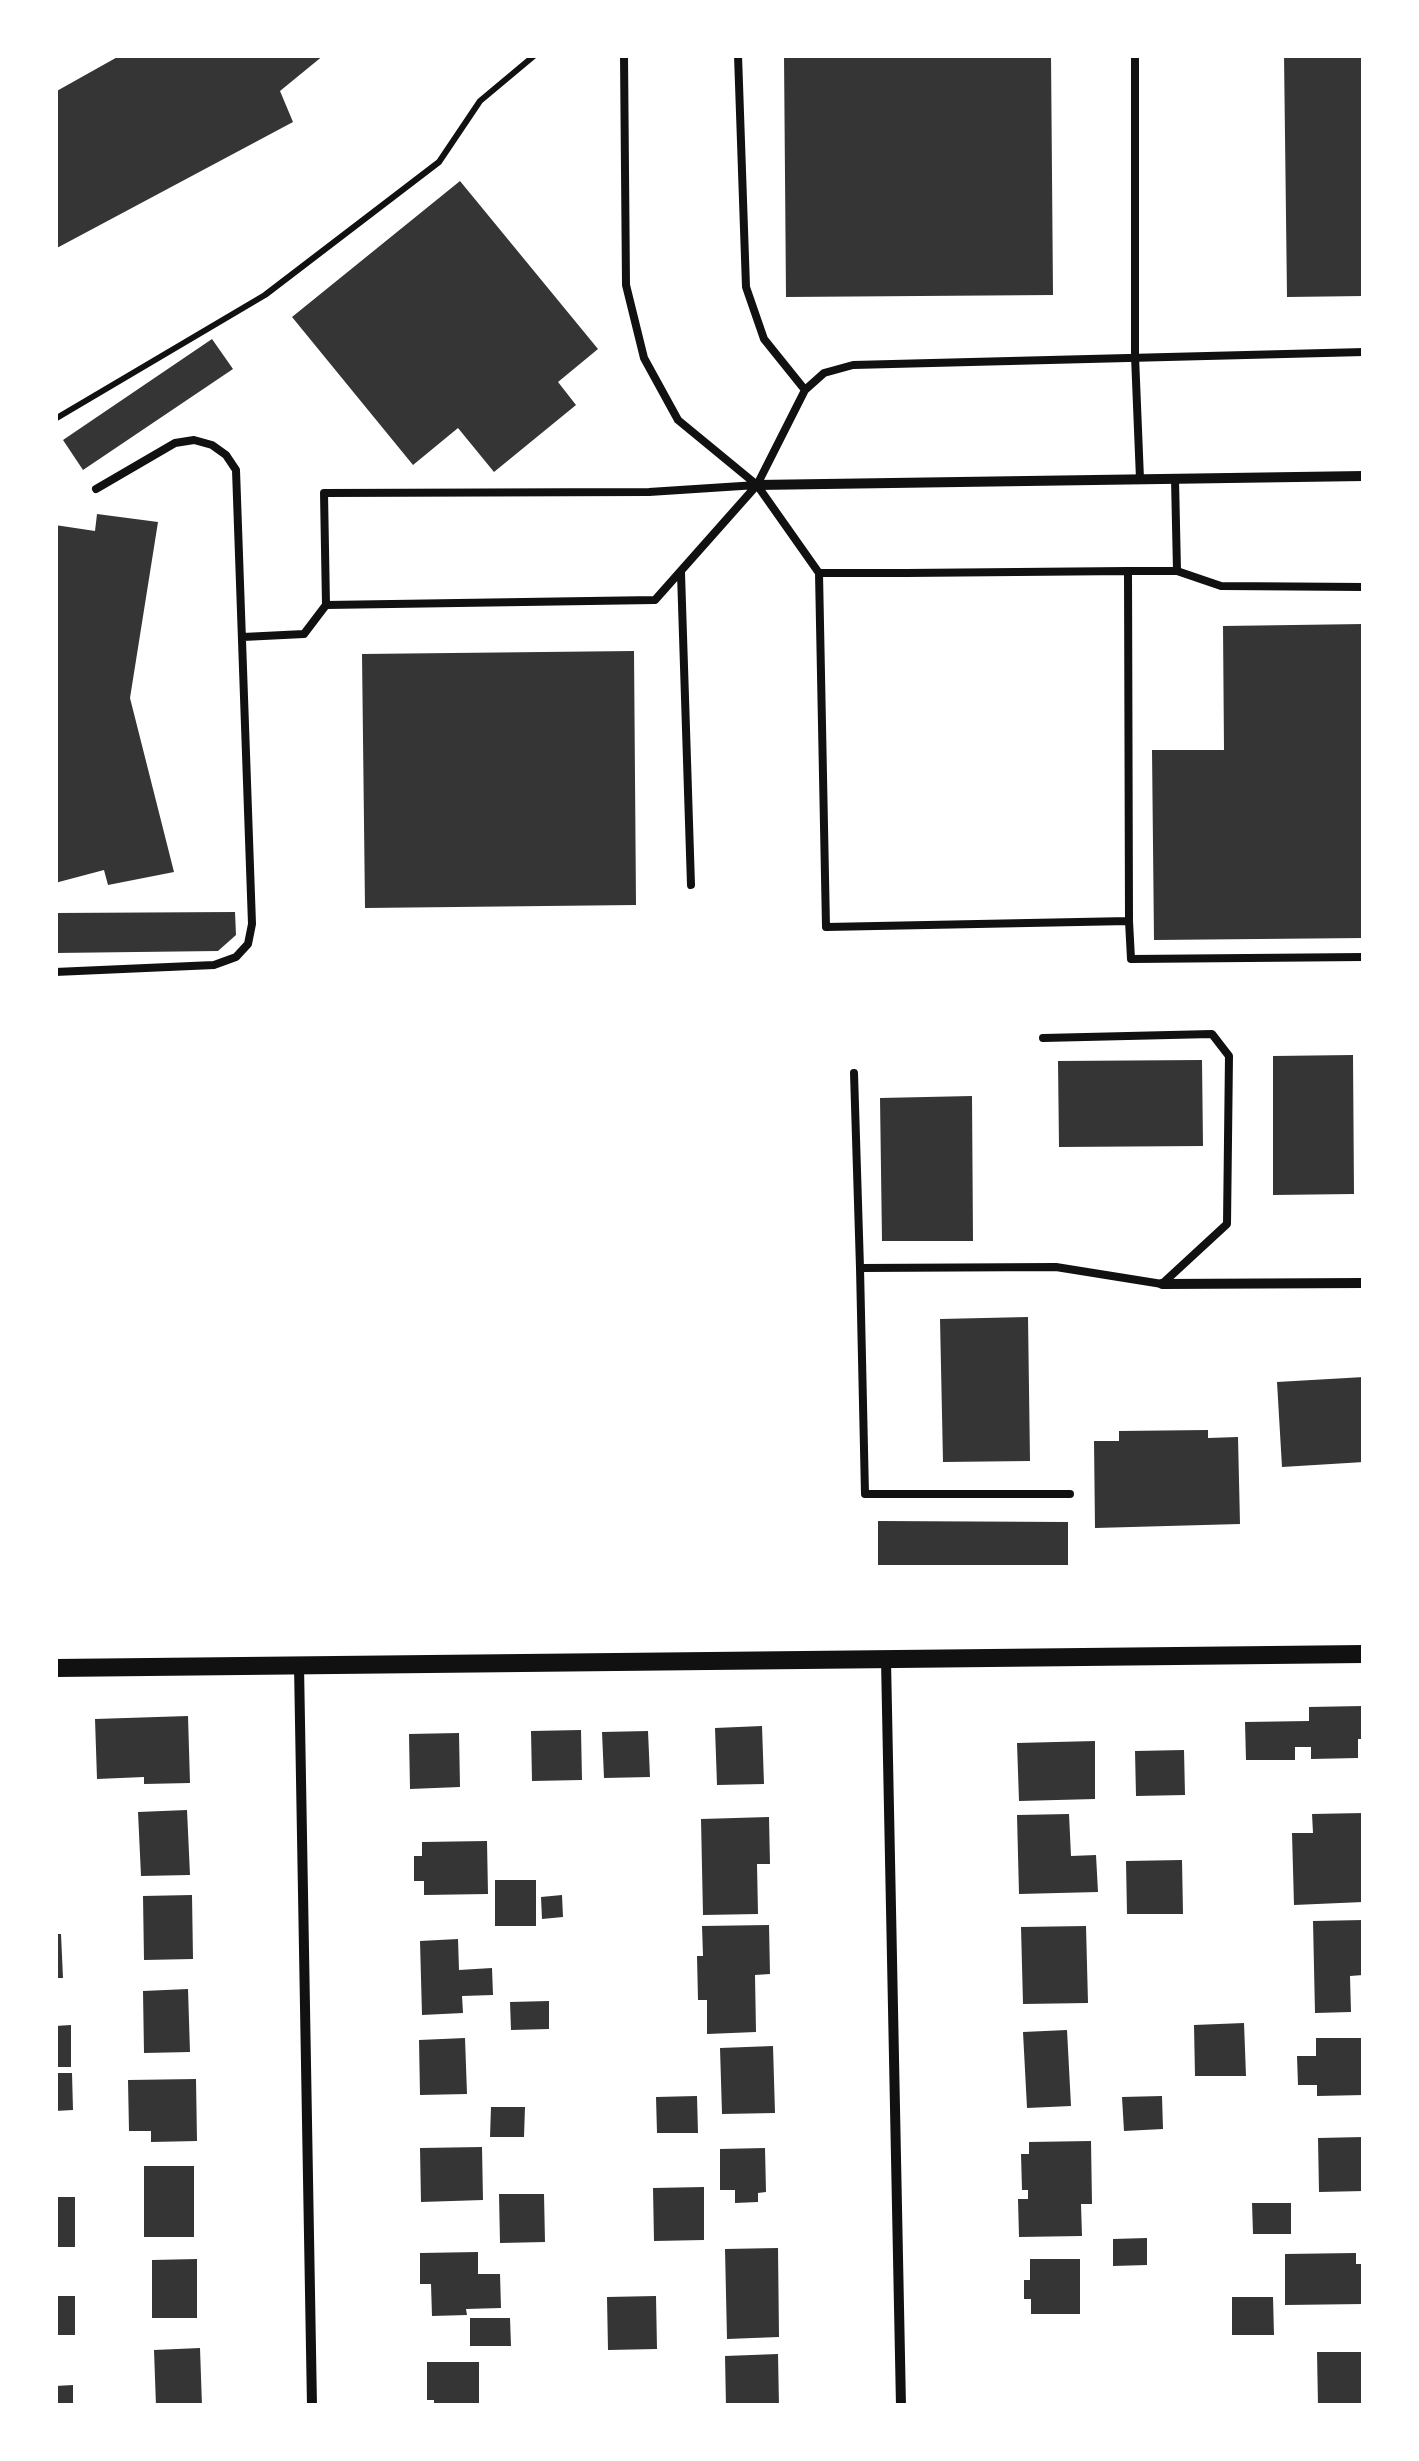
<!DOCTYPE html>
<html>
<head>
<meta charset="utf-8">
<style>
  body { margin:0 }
  #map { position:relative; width:1419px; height:2461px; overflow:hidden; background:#fff; font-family:"Sofia Sans Condensed",sans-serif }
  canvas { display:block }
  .frame { position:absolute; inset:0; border:58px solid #fff; pointer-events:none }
</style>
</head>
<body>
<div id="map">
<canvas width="1419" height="2461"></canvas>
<div class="frame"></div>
</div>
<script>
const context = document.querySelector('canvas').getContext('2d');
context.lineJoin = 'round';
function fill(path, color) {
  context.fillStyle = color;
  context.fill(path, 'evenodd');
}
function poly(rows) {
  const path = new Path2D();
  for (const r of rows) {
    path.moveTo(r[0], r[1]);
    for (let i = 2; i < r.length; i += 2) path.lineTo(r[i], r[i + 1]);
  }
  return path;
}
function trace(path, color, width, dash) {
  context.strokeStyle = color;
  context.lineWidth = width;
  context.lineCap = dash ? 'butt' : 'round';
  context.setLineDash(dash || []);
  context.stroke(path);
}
const building = poly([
  [121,55,324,55,280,91,293,122,55,249,55,92],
  [784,55,1051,55,1053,295,786,297],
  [1284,55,1364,55,1364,296,1287,297],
  [460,181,598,349,558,382,576,405,494,472,458,428,413,465,292,317],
  [212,339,233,369,83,470,63,440],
  [97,514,158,522,130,698,174,872,108,885,104,870,55,883,55,525,95,531],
  [1364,624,1364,938,1154,940,1152,750,1224,750,1223,626],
  [634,651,636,905,365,908,362,654],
  [235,912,236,935,218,951,55,953,55,913],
  [1353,1055,1354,1194,1273,1195,1273,1056],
  [1202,1060,1203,1146,1059,1147,1058,1061],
  [972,1096,973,1241,882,1241,880,1098],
  [1028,1317,1030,1461,943,1462,940,1319],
  [1364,1377,1364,1462,1282,1467,1277,1382],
  [1208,1430,1208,1438,1238,1437,1240,1524,1095,1528,1094,1441,1119,1441,1119,1431],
  [878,1521,1068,1522,1068,1565,878,1565],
  [1363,1706,1364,1739,1358,1739,1358,1758,1311,1759,1311,1747,1295,1747,1295,1760,1246,1760,1245,1722,1309,1721,1309,1707],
  [188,1716,190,1783,144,1784,144,1777,97,1779,95,1719],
  [762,1726,764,1784,717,1785,715,1728],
  [581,1730,582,1780,532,1781,531,1731],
  [648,1731,650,1777,604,1778,602,1732],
  [459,1733,460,1787,410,1789,409,1734],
  [1095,1741,1095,1799,1019,1801,1017,1743],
  [1184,1750,1185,1795,1136,1796,1135,1751],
  [187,1810,190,1875,141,1876,138,1812],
  [1364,1813,1363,1902,1294,1905,1292,1833,1313,1833,1312,1814],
  [1069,1814,1071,1856,1096,1855,1098,1892,1019,1894,1017,1815],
  [769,1817,770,1864,757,1864,758,1914,703,1915,701,1819],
  [487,1841,488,1894,424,1895,424,1881,414,1881,414,1856,422,1856,422,1842],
  [1182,1860,1183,1914,1127,1914,1126,1861],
  [495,1880,536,1880,536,1926,495,1926],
  [192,1895,193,1959,144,1960,143,1896],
  [562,1895,563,1917,542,1919,541,1897],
  [1364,1920,1363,1975,1350,1976,1351,2012,1315,2013,1313,1921],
  [769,1925,770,1974,755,1975,756,2032,707,2034,707,2000,698,2000,697,1956,703,1956,702,1926],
  [1086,1926,1088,2003,1023,2004,1021,1927],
  [55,1934,61,1934,63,1978,55,1978],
  [458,1939,459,1970,492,1968,493,1995,462,1996,463,2013,422,2015,420,1941],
  [188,1989,190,2052,144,2053,143,1991],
  [549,2001,549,2029,511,2030,510,2002],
  [1244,2023,1246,2076,1195,2076,1194,2025],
  [71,2025,71,2067,55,2067,55,2026],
  [1067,2030,1071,2106,1027,2108,1023,2032],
  [465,2038,467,2094,420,2095,419,2040],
  [1316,2038,1364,2038,1364,2095,1317,2096,1317,2085,1298,2085,1297,2056,1316,2056],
  [773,2046,775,2113,722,2114,720,2048],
  [55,2073,72,2073,73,2110,55,2111],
  [196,2079,197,2141,151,2142,151,2131,129,2131,128,2080],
  [697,2096,698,2133,657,2133,656,2097],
  [1162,2096,1163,2129,1124,2131,1122,2097],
  [491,2107,525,2107,524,2137,490,2137],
  [1364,2137,1364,2191,1319,2192,1318,2138],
  [1091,2141,1092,2204,1081,2204,1082,2236,1019,2237,1018,2199,1028,2199,1028,2190,1022,2190,1021,2154,1029,2154,1029,2142],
  [482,2147,483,2200,421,2202,420,2148],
  [765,2148,766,2192,758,2193,758,2202,735,2203,735,2190,720,2190,720,2149],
  [144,2166,194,2166,194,2237,144,2237],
  [704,2187,704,2240,654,2241,653,2188],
  [499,2194,544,2194,545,2242,500,2243],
  [55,2197,75,2197,75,2247,55,2247],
  [1252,2203,1291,2203,1291,2234,1253,2234],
  [1147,2238,1147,2265,1113,2266,1113,2239],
  [778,2248,779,2337,727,2339,725,2249],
  [478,2252,478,2274,500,2274,501,2308,466,2309,467,2315,432,2316,431,2284,420,2284,420,2253],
  [1356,2253,1356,2264,1364,2264,1364,2304,1285,2305,1285,2254],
  [197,2259,197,2318,152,2318,152,2260],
  [1030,2259,1080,2259,1080,2314,1031,2314,1031,2299,1024,2299,1024,2280,1030,2280],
  [55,2296,75,2296,75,2335,55,2335],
  [656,2296,657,2349,608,2350,607,2297],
  [1232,2297,1273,2297,1274,2335,1232,2335],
  [470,2318,510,2318,511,2346,470,2346],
  [200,2348,202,2406,156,2406,154,2350],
  [1317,2352,1364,2352,1364,2406,1318,2406],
  [778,2354,779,2406,726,2406,725,2356],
  [427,2362,479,2362,479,2406,434,2406,434,2400,427,2400],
  [73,2385,73,2406,55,2406,55,2386]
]);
const path = poly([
  [55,419,265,295,439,162,480,101,535,55]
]);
const service = poly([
  [624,55,626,285,644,358,678,420,757,485,819,573],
  [738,55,746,287,764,339,805,390],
  [1135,55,1135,356,1140,479],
  [1175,479,1177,571],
  [757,485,649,492,324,493,326,605,655,600,757,485,805,390,824,373,853,365,1364,352],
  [1128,571,1129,921,826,927,819,573,906,573,1128,571,1177,571,1221,586,1364,587],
  [681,573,691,885],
  [243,637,304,634,326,605],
  [1129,921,1131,959,1364,957],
  [55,972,214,965,236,957,248,944,252,924,236,470,226,455,212,445,194,440,175,443,96,489],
  [1043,1038,1212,1034,1229,1056,1227,1224,1162,1284,1056,1267,860,1268,865,1494,1070,1494],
  [854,1073,860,1268]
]);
const minor = poly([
  [757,485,1364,476],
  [1162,1284,1364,1283],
  [886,1660,901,2406],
  [299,1665,312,2406]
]);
const tertiary = poly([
  [55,1668,1364,1654]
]);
fill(building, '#353535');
trace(path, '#111', 6);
trace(service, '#111', 8);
trace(minor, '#111', 10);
trace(tertiary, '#111', 18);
</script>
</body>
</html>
